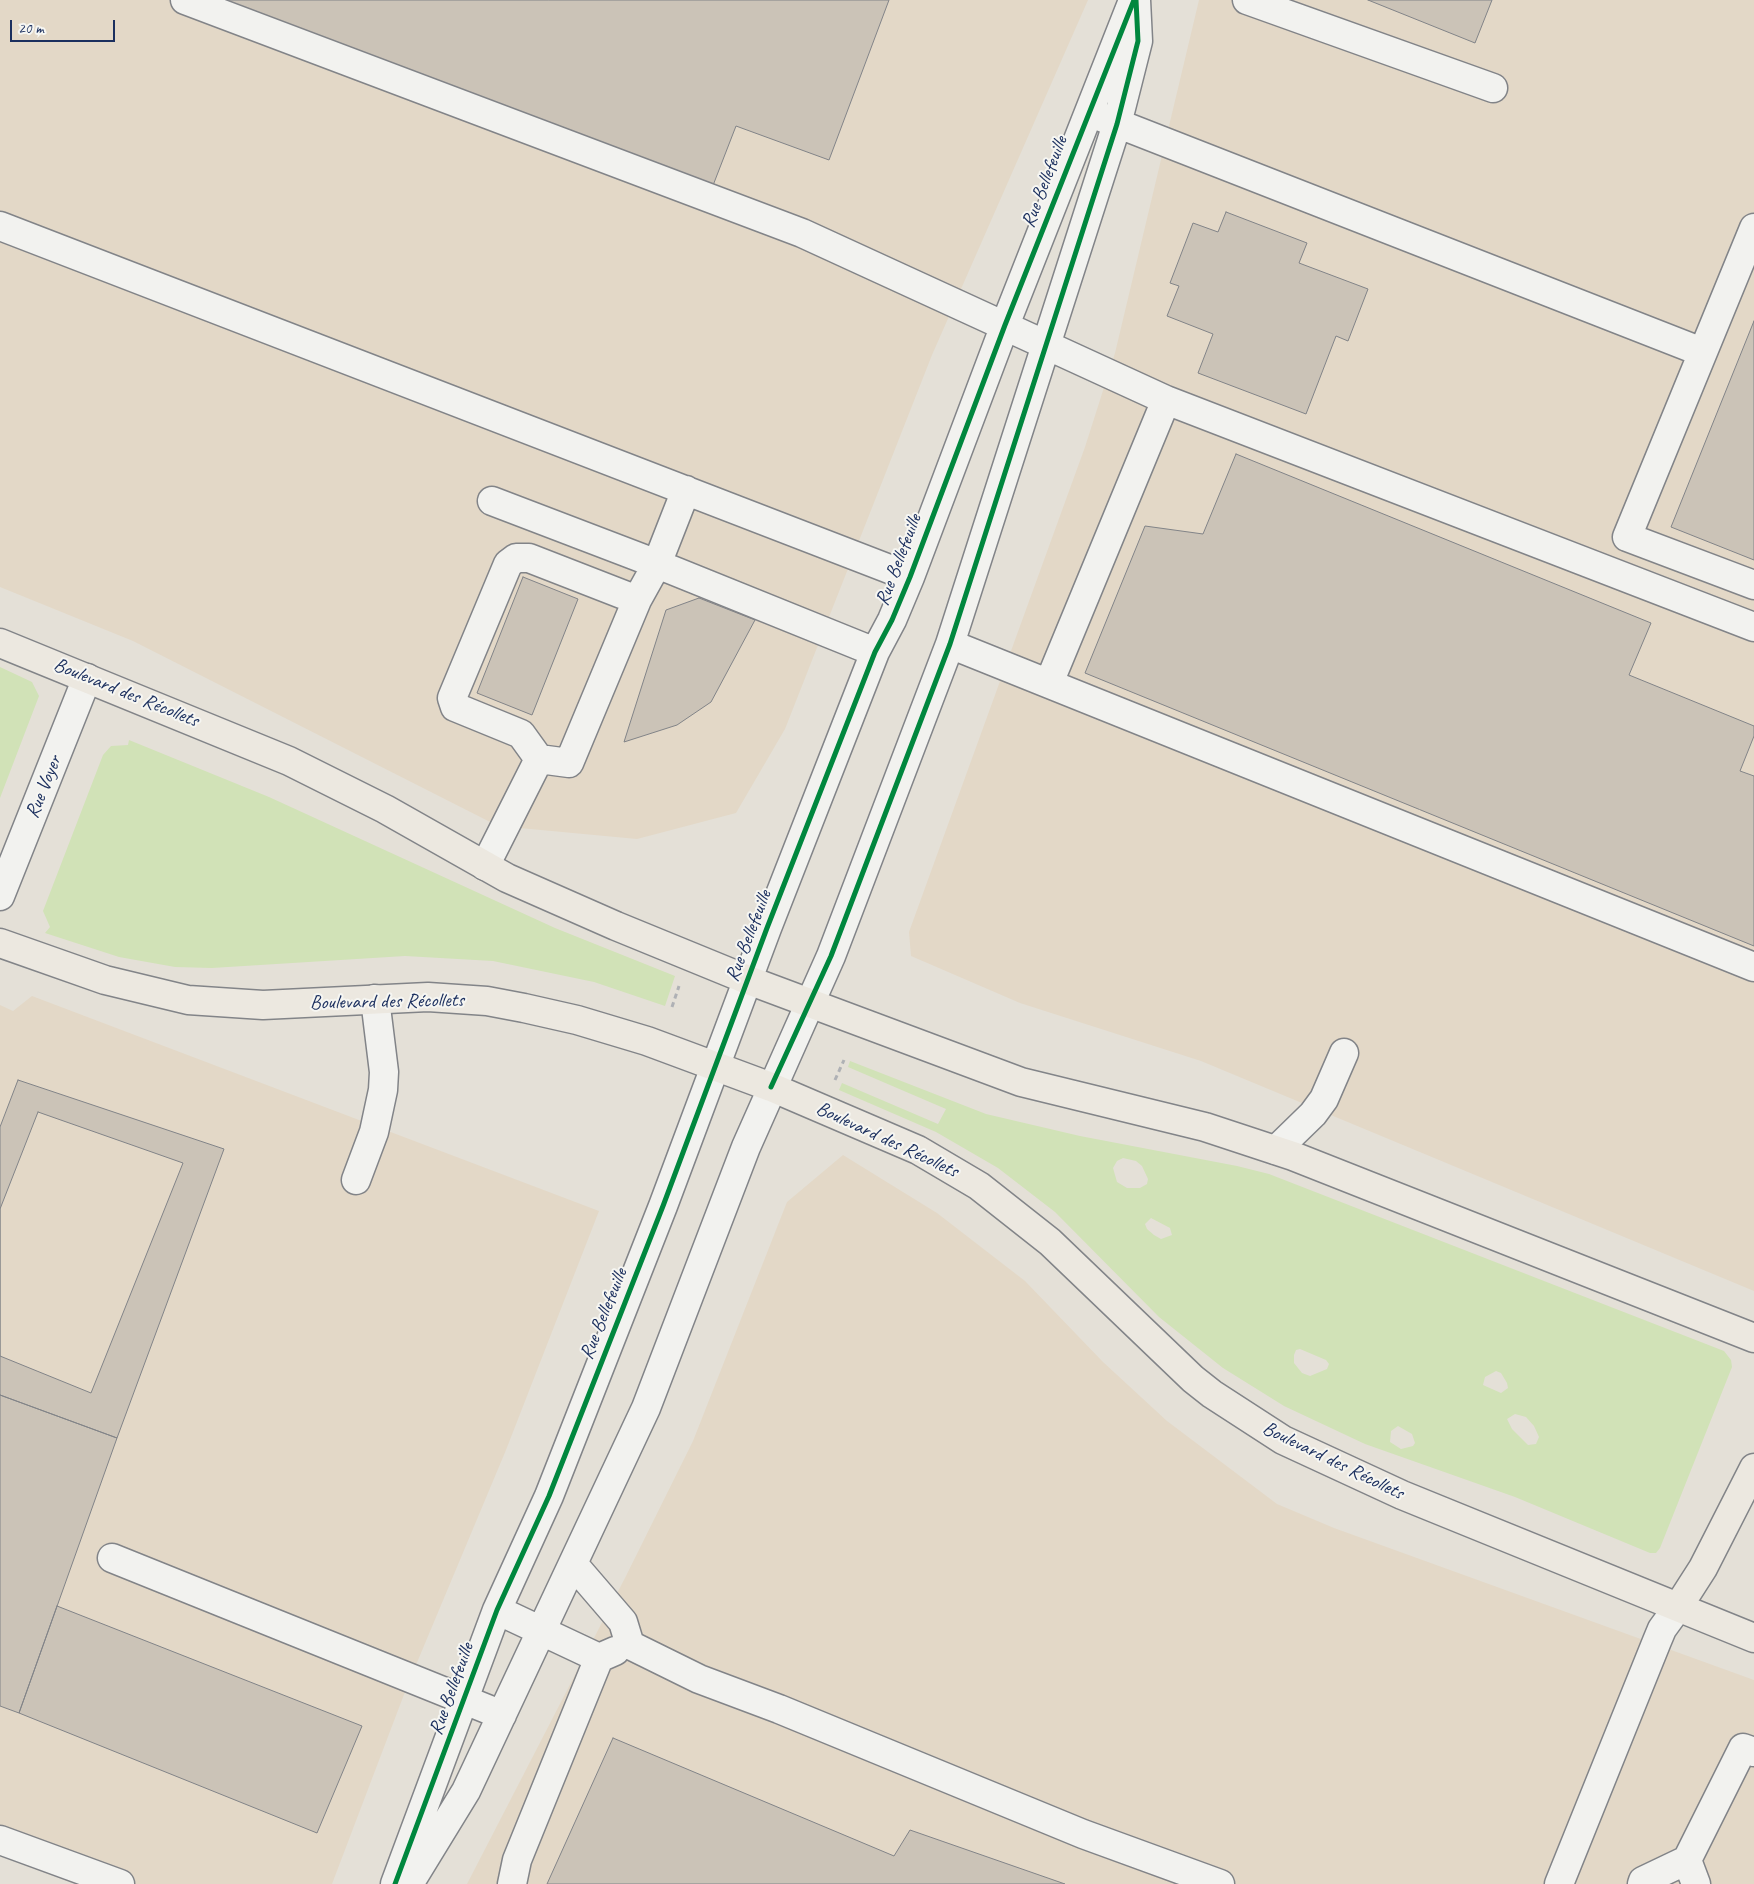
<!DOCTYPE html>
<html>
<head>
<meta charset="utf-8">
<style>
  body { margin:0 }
  #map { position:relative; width:1754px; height:1884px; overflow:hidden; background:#e4e0d7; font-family:Caveat,sans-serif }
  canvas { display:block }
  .scale { position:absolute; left:10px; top:20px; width:105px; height:22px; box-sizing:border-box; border:2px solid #1b2f5e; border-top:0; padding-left:6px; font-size:15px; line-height:18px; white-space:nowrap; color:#1b2f5e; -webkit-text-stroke:4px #f6f6f2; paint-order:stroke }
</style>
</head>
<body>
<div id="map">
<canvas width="1754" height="1884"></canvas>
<div class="scale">20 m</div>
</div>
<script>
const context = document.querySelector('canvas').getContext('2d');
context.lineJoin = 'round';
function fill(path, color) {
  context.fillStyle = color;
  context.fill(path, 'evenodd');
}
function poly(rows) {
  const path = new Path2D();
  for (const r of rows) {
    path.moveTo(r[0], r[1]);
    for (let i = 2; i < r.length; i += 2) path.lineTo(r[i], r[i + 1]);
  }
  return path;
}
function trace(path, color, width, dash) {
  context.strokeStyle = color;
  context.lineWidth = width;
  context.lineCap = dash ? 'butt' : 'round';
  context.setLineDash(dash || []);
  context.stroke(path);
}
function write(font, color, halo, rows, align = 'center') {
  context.font = font + ' Caveat,sans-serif';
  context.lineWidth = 4;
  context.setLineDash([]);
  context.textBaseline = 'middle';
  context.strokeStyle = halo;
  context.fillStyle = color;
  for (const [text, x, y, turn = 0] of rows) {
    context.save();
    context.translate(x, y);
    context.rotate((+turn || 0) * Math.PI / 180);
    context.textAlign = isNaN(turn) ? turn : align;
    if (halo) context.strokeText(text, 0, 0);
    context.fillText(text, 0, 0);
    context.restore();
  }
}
const built = poly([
  [0,0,1088,0,932,355,785,729,736,813,637,839,498,826,133,641,0,587],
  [1199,0,1754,0,1754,1291,1201,1061,1020,1003,911,956,909,932,1085,447,1115,353],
  [32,996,599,1211,506,1450,408,1684,332,1884,120,1884,0,1840,0,1005,13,1011],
  [843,1155,937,1213,1025,1281,1103,1362,1167,1421,1277,1504,1334,1528,1754,1680,1754,1884,467,1884,626,1576,693,1441,787,1202]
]);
const green = poly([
  [0,667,32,682,39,696,0,798],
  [129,740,269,797,555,928,675,976,665,1006,594,982,493,961,405,956,212,968,175,967,119,957,45,933,50,927,43,911,103,755,111,746,128,745],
  [850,1061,986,1114,1080,1136,1237,1166,1269,1174,1724,1351,1731,1360,1732,1367,1660,1548,1656,1553,1650,1553,1515,1497,1365,1444,1284,1406,1223,1368,1159,1317,1055,1212,998,1168,936,1132,839,1090,842,1083,938,1124,946,1109,848,1067],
  [1123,1158,1136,1161,1142,1166,1148,1179,1147,1184,1140,1188,1127,1188,1117,1182,1113,1168,1117,1161],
  [1151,1218,1170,1228,1172,1235,1161,1239,1154,1235,1147,1229,1145,1224],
  [1300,1349,1326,1360,1329,1364,1327,1369,1310,1376,1302,1373,1294,1363,1294,1355,1296,1350],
  [1496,1371,1501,1373,1507,1383,1508,1388,1501,1393,1483,1385,1485,1377],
  [1515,1414,1526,1417,1534,1426,1539,1437,1536,1444,1528,1445,1512,1429,1507,1419],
  [1398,1426,1412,1434,1415,1443,1413,1446,1401,1449,1390,1442,1391,1431]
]);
const building = poly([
  [208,0,889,0,829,160,736,126,712,188,208,0],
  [1368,0,1492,0,1475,43,1368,0],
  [1226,212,1307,243,1299,263,1368,289,1348,341,1336,336,1306,414,1198,373,1213,334,1167,316,1179,286,1170,283,1193,223,1218,232,1226,212],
  [1754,321,1754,560,1671,527,1754,321],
  [1236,454,1651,623,1629,675,1754,726,1754,736,1740,771,1754,776,1754,946,1085,673,1145,526,1203,534,1236,454],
  [523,577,578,599,532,715,477,693,523,577],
  [699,598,755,620,711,702,677,725,624,742,666,610,699,598],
  [18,1080,224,1149,117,1438,0,1395,0,1127,18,1080],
  [38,1112,183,1163,91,1393,0,1356,0,1209,38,1112],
  [0,1395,117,1438,19,1713,0,1706,0,1395],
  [57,1606,362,1726,317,1833,19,1713,57,1606],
  [613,1738,894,1856,910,1830,1065,1884,547,1884,613,1738]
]);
const path = poly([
  [672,1007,679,986],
  [835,1080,844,1060]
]);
const minor = poly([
  [185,0,802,233,1166,400,1754,627],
  [1247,0,1493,88],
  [1101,117,1702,352],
  [0,226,910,577],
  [1754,228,1627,537,1754,585],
  [492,501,657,564,875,652],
  [637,600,529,558,516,558,508,564,452,698,455,707,521,734,539,759,569,763,637,600,657,564,686,490],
  [950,644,1754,967],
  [1049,683,1166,400],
  [485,866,539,759],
  [0,896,87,678],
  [1276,1150,1313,1114,1324,1099,1344,1053],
  [356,1180,374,1132,383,1090,384,1072,375,999],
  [112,1558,502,1715],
  [574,1565,623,1622,630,1645,699,1679,779,1709,1083,1834,1220,1884],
  [497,1610,599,1658,615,1651],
  [0,1840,120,1884],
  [395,1884,497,1610,549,1496,663,1206,767,928,875,652,892,620,910,577,1005,325,1132,3],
  [409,1884,466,1791,646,1408,746,1147,831,956,950,644,1117,124,1138,41,1136,0],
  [512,1884,517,1860,599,1658],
  [1559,1884,1657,1641,1662,1629,1678,1607],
  [1642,1884,1643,1881,1687,1860],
  [1696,1884,1687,1860,1743,1748,1754,1752]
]);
const major = poly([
  [0,643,289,761,385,809,507,878,616,926,748,980,1021,1082,1205,1127,1293,1156,1754,1338],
  [0,943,105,980,188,1000,263,1005,428,997,487,1001,524,1008,577,1020,647,1041,771,1087,918,1150,979,1186,1050,1242,1193,1379,1212,1394,1283,1440,1402,1495,1754,1638],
  [1678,1607,1703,1568,1754,1468]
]);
const cycleway = poly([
  [771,1087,831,956,950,644,1117,124,1138,41,1136,0],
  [395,1884,497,1610,549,1496,663,1206,767,928,875,652,892,620,910,577,1005,325,1134,0]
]);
const streetNames = [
  ["Rue Bellefeuille",1045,182,-69],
  ["Rue Bellefeuille",899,560,-69],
  ["Boulevard des Récollets",126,693,22],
  ["Rue Voyer",44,787,-68],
  ["Rue Bellefeuille",749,936,-69],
  ["Boulevard des Récollets",387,1002,-1],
  ["Boulevard des Récollets",887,1140,25],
  ["Rue Bellefeuille",604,1314,-68],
  ["Boulevard des Récollets",1333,1461,26],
  ["Rue Bellefeuille",452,1689,-70]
];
fill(built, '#e3d8c7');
fill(green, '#d1e2b7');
fill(building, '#cbc3b7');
trace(building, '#828488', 1);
trace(minor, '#828488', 31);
trace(major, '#828488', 31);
trace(path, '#afb1b5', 3, [5, 4]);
trace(minor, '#f2f2ef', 28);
trace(major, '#ece8e0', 28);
trace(cycleway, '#00873e', 5);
write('20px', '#1b2f5e', '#f6f6f2', streetNames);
</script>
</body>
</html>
